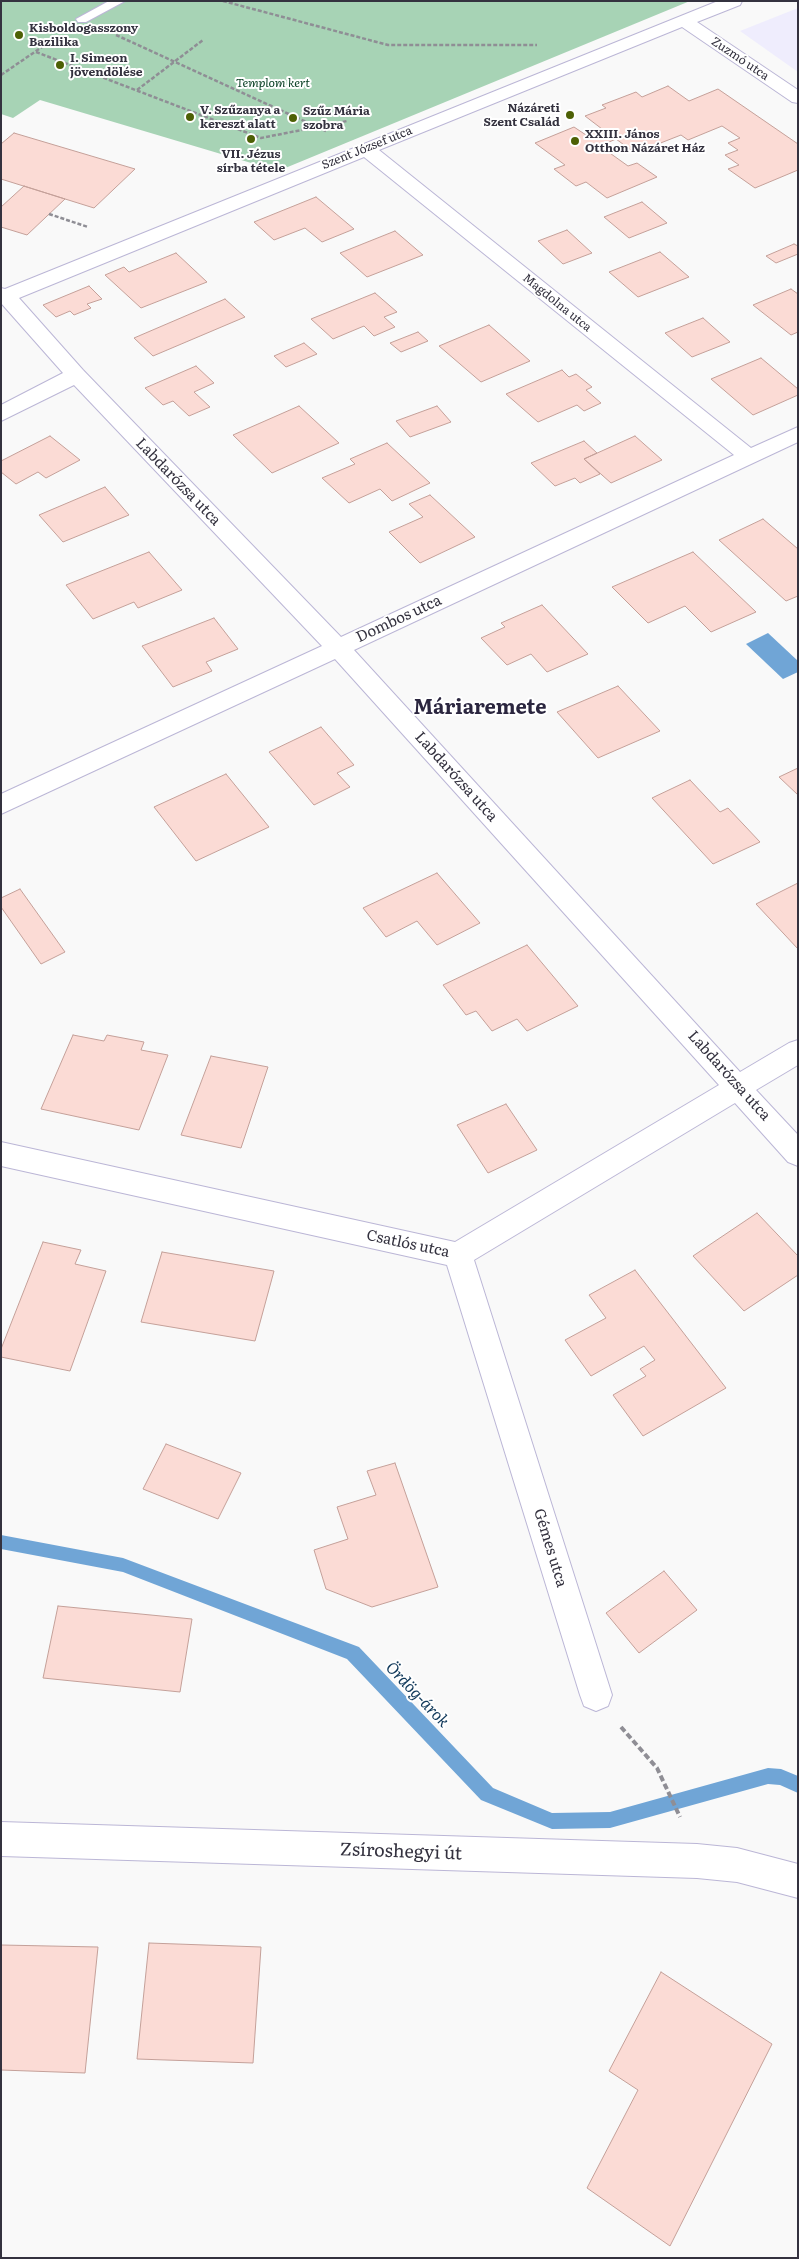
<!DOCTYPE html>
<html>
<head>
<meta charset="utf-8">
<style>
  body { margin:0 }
  #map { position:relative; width:799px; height:2259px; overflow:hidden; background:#f9f9f9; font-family:Literata,serif }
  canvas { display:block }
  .frame { position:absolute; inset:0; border:2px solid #34323f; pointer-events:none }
</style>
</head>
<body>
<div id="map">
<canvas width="799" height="2259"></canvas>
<div class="frame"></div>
</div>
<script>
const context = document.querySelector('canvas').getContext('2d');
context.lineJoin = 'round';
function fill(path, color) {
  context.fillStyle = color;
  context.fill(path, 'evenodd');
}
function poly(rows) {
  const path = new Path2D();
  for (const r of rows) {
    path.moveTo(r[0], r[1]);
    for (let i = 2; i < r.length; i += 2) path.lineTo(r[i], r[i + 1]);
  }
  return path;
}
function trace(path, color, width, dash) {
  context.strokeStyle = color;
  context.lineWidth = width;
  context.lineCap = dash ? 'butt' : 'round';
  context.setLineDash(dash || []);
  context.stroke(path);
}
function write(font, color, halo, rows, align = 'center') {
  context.font = font + ' Literata,serif';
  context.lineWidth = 4;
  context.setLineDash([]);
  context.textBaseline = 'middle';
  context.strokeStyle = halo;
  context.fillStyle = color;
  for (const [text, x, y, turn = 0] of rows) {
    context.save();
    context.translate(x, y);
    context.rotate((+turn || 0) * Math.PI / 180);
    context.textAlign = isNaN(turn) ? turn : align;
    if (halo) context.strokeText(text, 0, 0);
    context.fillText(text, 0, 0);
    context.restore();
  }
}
const built = poly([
  [798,8,798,72,740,31]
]);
const green = poly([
  [1,1,690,1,278,171,40,100,13,118,1,114]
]);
const water = poly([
  [768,633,798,661,798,672,783,679,746,644]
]);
const stream = poly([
  [1,1535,123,1558,359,1647,493,1788,552,1813,610,1812,768,1768,781,1769,798,1776,798,1793,780,1785,768,1784,610,1828,552,1829,481,1800,347,1659,123,1572,1,1549,1,1535]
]);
const building = poly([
  [668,86,689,101,718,89,798,144,798,170,755,188,728,169,739,165,725,155,738,150,728,143,740,138,722,126,688,140,681,135,635,153,616,139,600,146,628,166,637,163,657,177,607,198,586,182,576,186,554,169,565,165,535,143,574,127,586,135,602,129,585,116,606,108,602,105,636,92,642,97,668,86],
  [14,133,135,169,94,208,1,179,1,144,14,133],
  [24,186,65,199,27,235,1,227,1,207,24,186],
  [316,197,354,229,322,242,305,228,274,240,254,222,316,197],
  [642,202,667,223,629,238,604,217,642,202],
  [567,230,592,253,563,264,538,241,567,230],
  [395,231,423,255,367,277,340,253,395,231],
  [794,244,798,246,798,254,776,263,766,256,794,244],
  [660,252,689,277,638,297,609,272,660,252],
  [176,253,207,282,141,308,105,275,124,267,129,272,176,253],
  [89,286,102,299,87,304,91,308,74,315,70,311,56,317,43,305,89,286],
  [791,289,798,294,798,332,791,335,753,305,791,289],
  [375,293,397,312,384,317,395,327,374,336,364,326,333,339,311,319,375,293],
  [225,299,245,317,153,356,134,338,225,299],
  [703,318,730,342,692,357,665,333,703,318],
  [489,325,530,361,481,382,439,346,489,325],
  [418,332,428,341,401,352,390,343,418,332],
  [304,343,317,354,286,367,274,356,304,343],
  [761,358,798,389,798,395,753,415,711,379,761,358],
  [196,366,214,383,194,392,210,407,189,416,173,401,163,405,145,388,196,366],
  [562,370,569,377,576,374,592,387,586,390,601,403,584,411,577,405,538,422,506,394,562,370],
  [299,406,339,443,272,473,233,435,299,406],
  [437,406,451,422,410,437,396,421,437,406],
  [50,436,80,460,46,478,38,472,16,484,1,472,1,461,50,436],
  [635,436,662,460,611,483,584,459,635,436],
  [584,441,597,453,584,459,600,474,580,483,575,478,555,486,531,463,584,441],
  [387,443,430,483,392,501,380,489,349,503,322,478,355,464,350,459,387,443],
  [105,487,129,515,63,542,39,515,105,487],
  [430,495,475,537,420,563,389,532,423,517,409,504,430,495],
  [763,519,798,549,798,596,786,601,719,540,763,519],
  [149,552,182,590,138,608,134,602,93,619,66,585,149,552],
  [693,552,756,612,711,632,685,606,648,623,612,587,693,552],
  [542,605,588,654,547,672,531,654,507,665,481,638,505,627,501,623,542,605],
  [214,618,238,649,206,662,212,671,173,687,142,646,214,618],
  [618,686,660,731,598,758,557,712,618,686],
  [321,727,354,765,337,773,350,787,314,805,269,752,321,727],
  [798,768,798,795,779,777,798,768],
  [226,774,269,827,196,861,154,807,226,774],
  [690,780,720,812,728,808,760,842,713,864,652,798,690,780],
  [437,873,480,923,437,945,417,921,386,937,363,908,437,873],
  [798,883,798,949,756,904,798,883],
  [20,889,65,952,41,964,1,907,1,898,20,889],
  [527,945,578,1006,527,1031,517,1019,492,1031,476,1011,466,1015,443,985,527,945],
  [73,1035,104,1041,107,1035,144,1042,141,1050,168,1055,139,1130,41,1109,73,1035],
  [211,1056,268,1067,241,1148,181,1135,211,1056],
  [506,1104,537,1150,488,1173,457,1125,506,1104],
  [757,1213,798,1256,798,1275,744,1311,693,1256,757,1213],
  [43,1242,81,1250,75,1264,106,1271,70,1371,1,1357,1,1349,43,1242],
  [162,1252,274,1271,255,1341,141,1322,162,1252],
  [635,1270,726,1388,643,1436,613,1395,646,1376,640,1369,655,1360,644,1346,591,1376,565,1340,606,1318,589,1295,635,1270],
  [166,1444,241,1473,218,1519,143,1489,166,1444],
  [395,1463,438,1587,372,1607,326,1589,314,1550,348,1539,337,1507,376,1495,367,1471,395,1463],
  [664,1571,697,1610,639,1653,606,1613,664,1571],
  [58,1606,192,1619,180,1692,43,1678,58,1606],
  [149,1943,261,1947,253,2063,137,2059,149,1943],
  [1,1945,98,1947,85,2073,1,2070,1,1945],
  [661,1972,772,2044,670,2246,587,2188,638,2090,609,2071,661,1972]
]);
const pathFar1 = poly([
  [223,1,388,45,537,45],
  [116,35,326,131],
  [36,52,261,138,347,121],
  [1,75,58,36],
  [137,90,203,40],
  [49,214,88,227]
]);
const path = poly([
  [621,1727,657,1768,680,1817]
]);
const lane = poly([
  [109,1,125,1,86,22,78,22,76,19,109,1]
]);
const street = poly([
  [718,1,742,1,740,5,697,22,798,90,798,103,792,102,682,27,379,150,751,448,798,427,798,442,354,650,740,1072,789,1043,798,1040,798,1065,756,1090,798,1135,798,1166,788,1162,735,1103,474,1260,612,1695,608,1706,596,1711,584,1706,580,1695,447,1265,1,1166,1,1142,455,1242,719,1085,335,659,1,814,1,794,322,646,74,385,1,421,1,405,63,373,1,303,1,288,5,289,718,1],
  [364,157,734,455,341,637,83,370,19,298,364,157],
  [1,1822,697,1844,737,1848,798,1864,798,1898,737,1882,697,1878,1,1856,1,1822]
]);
const markers = [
  [19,35,5,"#4d6005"],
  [60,65,5,"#4d6005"],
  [570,115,5,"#4d6005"],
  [190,117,5,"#4d6005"],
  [293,118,5,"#4d6005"],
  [251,139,5,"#4d6005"],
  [575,141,5,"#4d6005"]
];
const farPoinames = [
  ["Kisboldogasszony",29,28],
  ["Bazilika",29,42],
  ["I. Simeon",70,58],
  ["jövendölése",70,72],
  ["Názáreti",560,108,"right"],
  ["Szent Család",560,122,"right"],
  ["V. Szűzanya a",200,110],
  ["kereszt alatt",200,124],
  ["Szűz Mária",303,111],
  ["szobra",303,125],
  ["XXIII. János",585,134],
  ["Otthon Názáret Ház",585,148],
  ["VII. Jézus",251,154,"center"],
  ["sírba tétele",251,168,"center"]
];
const farStreetnames = [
  ["Zuzmó utca",740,59,34],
  ["Szent József utca",367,148,-22],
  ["Magdolna utca",557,303,39]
];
const farParknames = [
  ["Templom kert",273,83]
];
const streetNames = [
  ["Labdarózsa utca",178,482,46],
  ["Dombos utca",399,619,-25],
  ["Labdarózsa utca",456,777,48],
  ["Labdarózsa utca",729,1076,48],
  ["Csatlós utca",408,1244,12],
  ["Gémes utca",550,1548,73]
];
const waterNames = [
  ["Ördög-árok",417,1695,46]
];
const nearStreetnames = [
  ["Zsíroshegyi út",401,1852,2]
];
const districtNames = [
  ["Máriaremete",480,708]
];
fill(built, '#efedfd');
fill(green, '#a7d3b5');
fill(water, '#70a5d6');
fill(stream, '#70a5d6');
fill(building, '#fbdbd5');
trace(building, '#c4a099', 1);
trace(lane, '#bbb6d6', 2);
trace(street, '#bbb6d6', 2);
trace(pathFar1, '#8f8e95', 2.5, [4, 2]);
trace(path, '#8f8e95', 4, [6, 3]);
fill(lane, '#fff');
fill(street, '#fff');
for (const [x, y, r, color] of markers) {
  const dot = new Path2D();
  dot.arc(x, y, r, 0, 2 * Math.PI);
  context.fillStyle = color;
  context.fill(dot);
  trace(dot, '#fff', 2);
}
write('bold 12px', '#34323f', '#fff', farPoinames, 'left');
write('12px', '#34323f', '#fff', farStreetnames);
write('italic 12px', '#053c20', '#fff', farParknames);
write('15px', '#34323f', '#fff', streetNames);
write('italic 16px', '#11395a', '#fff', waterNames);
write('18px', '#34323f', '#fff', nearStreetnames);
write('bold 20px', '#2b263f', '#fff', districtNames);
</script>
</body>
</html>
